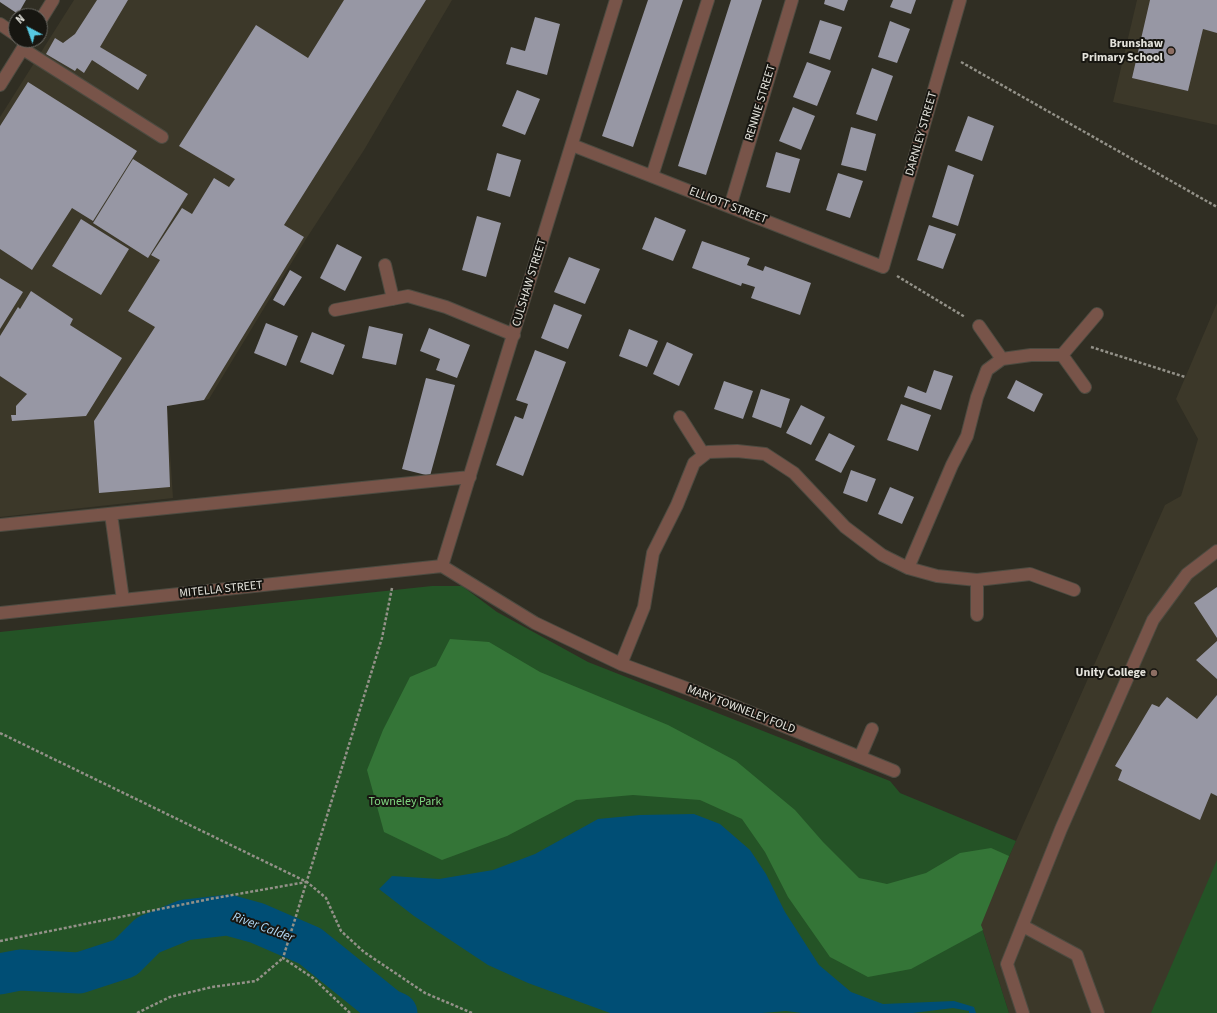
<!DOCTYPE html>
<html>
<head>
<meta charset="utf-8">
<style>
  body { margin:0 }
  #map { position:relative; width:1217px; height:1013px; overflow:hidden; background:#302e23; font-family:"Source Sans 3",sans-serif }
  canvas { display:block }
  .north { position:absolute; left:8px; top:8px; width:40px; height:40px; box-sizing:border-box; background:#171611; border:1px solid #696862; border-radius:50%; rotate:319deg; font-size:11px; font-weight:700; line-height:16px; text-align:center; color:#e4e3dc }
  .north::after { content:''; display:block; margin:auto; width:14px; height:18px; background:#57c9e2; clip-path:polygon(50% 0,100% 100%,50% 72%,0 100%) }
</style>
</head>
<body>
<div id="map">
<canvas width="1217" height="1013"></canvas>
<div class="north">N</div>
</div>
<script>
const context = document.querySelector('canvas').getContext('2d');
context.lineJoin = 'round';
function fill(path, color) {
  context.fillStyle = color;
  context.fill(path, 'evenodd');
}
function poly(rows) {
  const path = new Path2D();
  for (const r of rows) {
    path.moveTo(r[0], r[1]);
    for (let i = 2; i < r.length; i += 2) path.lineTo(r[i], r[i + 1]);
  }
  return path;
}
function trace(path, color, width, dash) {
  context.strokeStyle = color;
  context.lineWidth = width;
  context.lineCap = dash ? 'butt' : 'round';
  context.setLineDash(dash || []);
  context.stroke(path);
}
function write(font, color, halo, rows, align = 'center') {
  context.font = font + ' "Source Sans 3",sans-serif';
  context.lineWidth = 4;
  context.setLineDash([]);
  context.textBaseline = 'middle';
  context.strokeStyle = halo;
  context.fillStyle = color;
  for (const [text, x, y, turn = 0] of rows) {
    context.save();
    context.translate(x, y);
    context.rotate((+turn || 0) * Math.PI / 180);
    context.textAlign = isNaN(turn) ? turn : align;
    if (halo) context.strokeText(text, 0, 0);
    context.fillText(text, 0, 0);
    context.restore();
  }
}
const built = poly([
  [74,0,452,0,364,150,306,239,209,399,167,406,173,498,0,517,0,117],
  [1137,0,1217,0,1217,125,1113,102],
  [1217,303,1217,1013,1009,1013,980,922,1165,505,1181,496,1198,439,1176,399]
]);
const green = poly([
  [432,586,462,586,497,612,588,662,890,781,900,793,1016,841,980,922,1009,1013,0,1013,0,632],
  [1217,860,1217,1013,1151,1013]
]);
const forest = poly([
  [450,639,489,642,540,672,668,725,736,761,795,810,823,842,859,878,887,884,926,873,960,853,991,848,1009,856,981,925,983,930,911,969,868,977,830,957,788,897,765,852,742,819,700,800,633,795,576,800,507,836,442,860,384,832,367,770,383,730,410,677,436,666]
]);
const water = poly([
  [694,814,720,824,750,850,766,874,785,912,819,965,851,992,883,1004,954,1001,974,1007,976,1013,969,1013,969,1011,953,1008,913,1013,802,1013,786,1011,762,1013,610,1013,528,983,488,965,414,916,379,889,392,876,439,879,493,870,535,854,598,819,640,815]
]);
const river = poly([
  [0,974,20,970,79,973,125,958,148,935,185,920,228,915,257,923,310,946,388,1009,397,1013]
]);
const building = poly([
  [0,0,26,0,18,14,0,2],
  [97,0,128,0,100,47,147,75,138,90,92,60,84,73,77,68,75,71,46,54,55,38,63,43,75,34],
  [344,0,426,0,284,225,304,237,204,400,167,406,170,487,99,493,94,421,155,327,128,311,160,260,151,255,182,208,192,214,214,178,229,187,235,179,179,146,256,25,308,58],
  [648,0,683,0,633,147,602,136],
  [731,0,762,0,706,175,678,166],
  [825,0,848,0,844,11,824,4],
  [893,0,916,0,911,14,890,7],
  [1150,0,1217,0,1217,33,1203,29,1188,91,1132,78],
  [535,17,560,24,547,75,506,64,511,47,525,51],
  [820,20,842,27,830,60,809,53],
  [890,21,910,29,897,63,878,57],
  [807,62,831,71,817,106,793,97],
  [872,68,893,76,877,121,856,114],
  [28,82,137,151,93,221,72,208,32,270,0,249,0,126],
  [517,90,540,99,525,135,502,126],
  [793,107,815,116,801,150,779,141],
  [968,116,994,126,982,161,955,151],
  [851,127,876,134,866,171,841,165],
  [776,152,800,159,790,193,766,187],
  [497,153,521,160,510,197,487,190],
  [133,159,188,194,148,258,93,223],
  [948,165,974,175,958,226,932,217],
  [838,173,863,181,850,218,826,210],
  [477,216,501,223,486,277,462,270],
  [655,217,686,230,673,261,642,249],
  [81,219,129,249,101,295,52,266],
  [929,225,956,234,943,269,917,260],
  [702,241,750,258,747,265,763,271,765,266,811,283,800,315,751,298,755,287,742,283,741,286,692,268],
  [337,244,362,257,345,291,320,278],
  [569,257,600,269,585,304,554,292],
  [290,270,302,277,284,306,273,300],
  [0,278,23,292,0,329],
  [31,291,73,319,70,325,122,358,86,416,12,421,11,415,16,415,16,406,27,394,0,376,0,336,18,307,20,309],
  [554,304,582,315,568,349,541,338],
  [266,323,298,336,286,366,254,353],
  [369,326,403,334,396,365,362,358],
  [429,328,470,345,457,378,436,370,440,359,420,351],
  [629,329,658,341,647,367,619,356],
  [312,332,345,345,333,375,300,362],
  [667,342,693,354,679,386,653,374],
  [535,350,566,362,523,476,496,465,515,416,523,419,528,404,516,400],
  [934,370,953,376,941,410,904,397,908,386,926,393],
  [426,378,455,385,430,476,402,469],
  [1016,380,1043,394,1034,412,1007,398],
  [724,381,753,391,743,419,714,409],
  [761,389,790,399,781,428,752,417],
  [901,404,931,415,918,451,887,440],
  [801,405,825,417,811,445,786,433],
  [829,433,855,446,841,473,815,460],
  [851,470,876,479,867,502,843,493],
  [890,487,914,497,902,524,878,514],
  [1217,587,1217,638,1194,603],
  [1217,641,1217,679,1196,660],
  [1217,695,1217,796,1211,793,1200,820,1118,780,1122,770,1115,766,1152,704,1159,707,1167,697,1197,719]
]);
const path = poly([
  [961,62,1217,207],
  [897,276,965,317],
  [1091,347,1185,377],
  [0,733,307,882,326,898,341,931,364,952,425,993,472,1013],
  [0,941,210,899,306,882],
  [137,1013,170,997,212,987,256,981,283,958],
  [350,1013,313,978,283,958,382,638,392,588]
]);
const minor = poly([
  [40,21,53,0],
  [0,24,16,35],
  [23,49,162,137],
  [0,85,28,40],
  [572,145,883,267,960,0],
  [652,176,708,0],
  [730,207,792,0],
  [385,265,393,299],
  [335,310,408,296,446,307,514,335],
  [979,326,1002,359],
  [1062,355,1097,314],
  [680,417,704,455],
  [111,514,123,600],
  [0,525,470,477],
  [442,566,616,0],
  [442,566,535,623,621,664,732,705,894,771],
  [908,568,952,465,967,436,977,397,987,370,1002,359,1031,355,1062,355,1085,387],
  [977,580,977,615],
  [0,613,442,566],
  [621,664,644,607,653,553,677,505,694,463,708,452,737,451,765,454,794,473,845,527,882,555,908,568,937,576,977,580,1030,574,1074,590],
  [860,757,872,729],
  [1023,926,1077,955,1098,1013],
  [1023,1013,1007,964,1061,829,1153,620,1187,574,1217,551]
]);
const markers = [
  [1171,51,4,"#8d6e63"],
  [1154,673,4,"#8d6e63"]
];
const poiNames = [
  ["Brunshaw",1163,44],
  ["Primary School",1163,58],
  ["Unity College",1146,673]
];
const streetNames = [
  ["RENNIE STREET",761,103,-73],
  ["DARNLEY STREET",922,134,-74],
  ["ELLIOTT STREET",728,206,21],
  ["CULSHAW STREET",530,283,-73],
  ["MITELLA STREET",221,590,-6],
  ["MARY TOWNELEY FOLD",741,710,21]
];
const parkNames = [
  ["Towneley Park",405,802]
];
const waterNames = [
  ["River Calder",263,928,20]
];
fill(built, '#3c3829');
fill(green, '#245326');
fill(forest, '#347537');
fill(water, '#004e75');
trace(river, '#004e75', 41);
fill(building, '#9797a4');
trace(minor, '#4d4b41', 14);
trace(path, '#939188', 2.5, [3, 2]);
trace(minor, '#785449', 12);
for (const [x, y, r, color] of markers) {
  const dot = new Path2D();
  dot.arc(x, y, r, 0, 2 * Math.PI);
  context.fillStyle = color;
  context.fill(dot);
  trace(dot, '#171611', 1.5);
}
write('bold 12px', '#e4e3dc', '#171611', poiNames, 'right');
write('12px', '#e4e3dc', '#171611', streetNames);
write('12px', '#81d882', '#171611', parkNames);
write('italic 13px', '#b2daf7', '#171611', waterNames);
</script>
</body>
</html>
